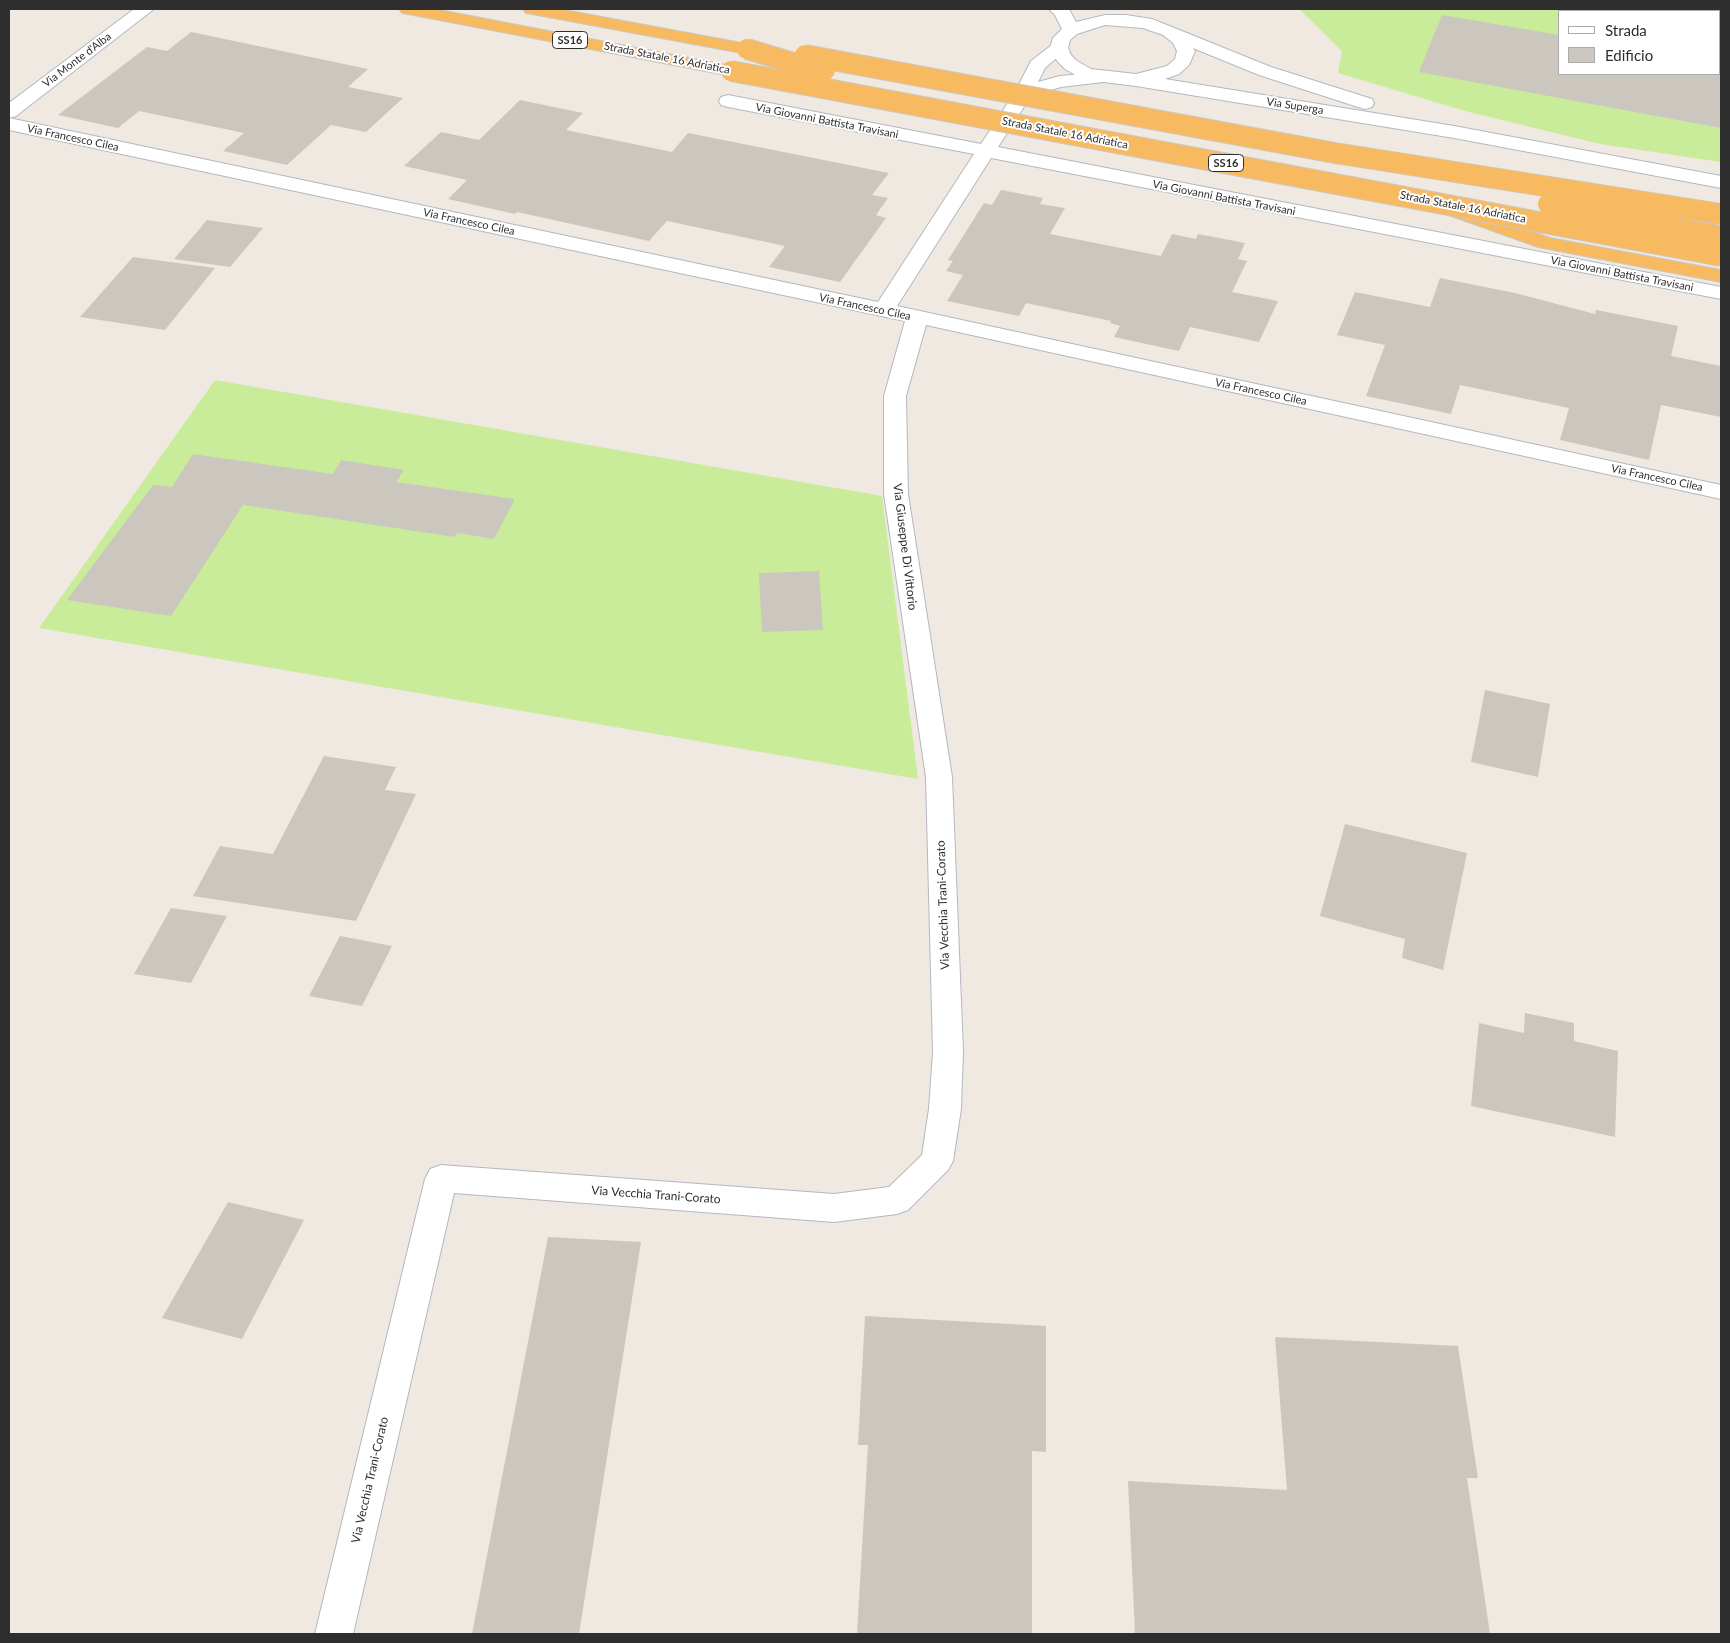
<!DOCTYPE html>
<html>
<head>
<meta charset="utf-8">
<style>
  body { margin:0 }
  #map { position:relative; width:1730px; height:1643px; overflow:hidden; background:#efe9e1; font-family:Lato,sans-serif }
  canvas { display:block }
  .frame { position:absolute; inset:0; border:10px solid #2e2e2e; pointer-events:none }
  .legend { position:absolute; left:1558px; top:10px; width:162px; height:65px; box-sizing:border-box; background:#fff; border:1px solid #ababab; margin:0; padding:6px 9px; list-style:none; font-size:15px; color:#2e2e2e }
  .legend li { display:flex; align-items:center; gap:10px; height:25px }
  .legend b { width:25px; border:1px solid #ababab }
</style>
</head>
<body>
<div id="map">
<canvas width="1730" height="1643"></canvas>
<div class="frame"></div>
<ul class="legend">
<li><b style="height:6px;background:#fff"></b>Strada</li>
<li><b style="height:14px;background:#cbc7bf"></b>Edificio</li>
</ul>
</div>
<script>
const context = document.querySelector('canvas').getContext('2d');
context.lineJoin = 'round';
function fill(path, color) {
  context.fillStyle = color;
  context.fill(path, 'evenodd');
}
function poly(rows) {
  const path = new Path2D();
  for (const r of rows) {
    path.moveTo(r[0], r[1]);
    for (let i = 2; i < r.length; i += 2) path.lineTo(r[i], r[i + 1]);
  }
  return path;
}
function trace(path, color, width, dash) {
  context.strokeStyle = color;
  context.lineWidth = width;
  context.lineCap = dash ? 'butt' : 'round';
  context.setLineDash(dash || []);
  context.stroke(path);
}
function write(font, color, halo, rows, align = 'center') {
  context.font = font + ' Lato,sans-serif';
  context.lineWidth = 4;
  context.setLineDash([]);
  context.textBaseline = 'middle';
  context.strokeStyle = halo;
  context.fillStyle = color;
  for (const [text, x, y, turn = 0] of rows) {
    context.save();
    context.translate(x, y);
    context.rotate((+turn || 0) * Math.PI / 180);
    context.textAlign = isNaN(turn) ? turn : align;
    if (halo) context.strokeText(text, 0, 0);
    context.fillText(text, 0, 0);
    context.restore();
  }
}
const pitch = poly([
  [1299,9,1721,9,1721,162,1600,144,1465,111,1338,73,1342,51],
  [1559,11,1719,11,1719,74,1559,74],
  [215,380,882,496,918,779,39,628]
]);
const building = poly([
  [1442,15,1559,35,1559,74,1721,74,1721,128,1419,72],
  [191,32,368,69,348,87,403,98,366,132,331,125,287,165,223,151,244,133,139,111,118,128,58,115,147,47,167,51],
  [520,100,583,113,566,130,672,152,688,133,889,173,872,195,888,198,876,215,886,218,840,282,769,267,785,246,667,221,649,241,517,212,515,214,448,199,467,180,404,166,441,132,479,140],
  [1001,190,1043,198,1040,204,1065,208,1050,234,1161,256,1172,234,1196,239,1198,234,1245,243,1238,259,1247,261,1232,292,1278,301,1259,342,1190,327,1179,351,1114,337,1120,326,1110,323,1111,321,1026,303,1019,316,947,301,963,275,946,271,953,261,948,260,984,203,992,205],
  [207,220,263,228,230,267,174,259],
  [133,257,215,268,165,330,80,317],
  [1440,278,1515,293,1595,314,1596,310,1678,326,1671,356,1721,366,1721,417,1661,405,1649,460,1560,440,1569,408,1460,385,1451,414,1366,396,1385,345,1337,335,1355,292,1430,307],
  [193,454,333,474,341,460,404,470,396,482,515,499,494,539,457,533,455,537,243,505,171,616,67,600,153,485,172,487],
  [819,571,823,630,762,632,759,573],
  [1485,690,1550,704,1538,777,1471,762],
  [324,756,396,767,385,790,416,794,356,921,193,896,220,846,273,854],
  [1345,824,1467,853,1443,970,1402,958,1405,939,1320,916],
  [171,908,227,916,191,983,134,974],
  [340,936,392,946,362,1006,309,996],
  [1525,1013,1574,1023,1574,1041,1618,1051,1615,1137,1471,1106,1479,1023,1524,1033],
  [228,1202,304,1220,242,1339,162,1318],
  [548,1237,641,1242,579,1634,472,1634],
  [865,1316,1046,1326,1046,1452,1032,1451,1032,1634,857,1634,868,1445,858,1445],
  [1275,1337,1458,1346,1478,1478,1467,1478,1490,1634,1135,1634,1128,1481,1287,1490]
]);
const minor = poly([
  [134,9,154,9,16,116,9,118,9,103,134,9],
  [1059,43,1065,44,1068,48,1045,68,1038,82,1060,76,1103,72,1109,73,1112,77,1109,81,1103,82,1061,87,1031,96,998,147,1721,287,1721,299,991,158,897,306,1721,485,1721,499,926,325,906,396,908,494,952,777,963,1052,961,1109,953,1161,948,1170,908,1210,897,1214,834,1222,454,1193,353,1634,315,1634,425,1179,430,1169,441,1165,834,1194,889,1187,922,1155,929,1109,933,1052,926,777,884,494,884,396,905,321,9,130,9,118,878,302,974,154,728,107,721,105,719,101,721,97,728,95,981,144,1015,92,1031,61,1053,44,1059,43]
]);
const tertiary = poly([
  [1049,9,1069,9,1076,22,1105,15,1126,15,1152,19,1271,67,1372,99,1374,103,1372,107,1365,109,1358,107,1259,75,1193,48,1195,51,1189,65,1179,74,1165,79,1454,126,1721,176,1721,188,1454,138,1136,86,1103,82,1079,77,1065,69,1057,61,1050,48,1053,38,1062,29,1055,15,1049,9],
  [1105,25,1143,28,1163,35,1173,43,1177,51,1175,59,1167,66,1136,74,1091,69,1077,61,1071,55,1068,48,1070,40,1077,34,1105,25]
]);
const trunk = poly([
  [399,9,434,9,731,66,737,67,740,71,737,75,731,76,408,14,402,13,399,9],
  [523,9,559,9,747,44,753,45,756,49,753,53,747,54,532,14,526,13,523,9],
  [1453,204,1550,238,1721,270,1721,282,1538,247,1446,214,1443,210,1446,206,1453,204]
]);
const trunkBridge = poly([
  [747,49,800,65,825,70],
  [805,55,1335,153,1721,214],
  [731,71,1721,256],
  [1548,204,1721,236]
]);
const shields = [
  [570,40,35],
  [1226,163,35]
];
const shieldNames = [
  ["SS16",570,40],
  ["SS16",1226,163]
];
const farStreetnames = [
  ["Strada Statale 16 Adriatica",667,58,11],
  ["Via Monte d'Alba",77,60,-37],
  ["Via Superga",1295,106,9],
  ["Via Giovanni Battista Travisani",827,121,11],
  ["Strada Statale 16 Adriatica",1065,133,11],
  ["Via Francesco Cilea",73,138,12],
  ["Via Giovanni Battista Travisani",1224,198,11],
  ["Strada Statale 16 Adriatica",1463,207,11],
  ["Via Francesco Cilea",469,222,12],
  ["Via Giovanni Battista Travisani",1622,274,11],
  ["Via Francesco Cilea",865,307,12],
  ["Via Francesco Cilea",1261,392,12],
  ["Via Francesco Cilea",1657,478,12]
];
const streetNames = [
  ["Via Giuseppe Di Vittorio",905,547,83],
  ["Via Vecchia Trani-Corato",943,905,-92],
  ["Via Vecchia Trani-Corato",656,1195,4],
  ["Via Vecchia Trani-Corato",370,1480,-77]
];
fill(pitch, '#c9ec9a');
fill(building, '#cbc7bf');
trace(minor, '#b4b7c1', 2);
trace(tertiary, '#b4b7c1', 2);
trace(trunk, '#c9c9c9', 2);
fill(minor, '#fff');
fill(tertiary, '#fff');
fill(trunk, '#f8ba60');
trace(trunkBridge, '#c9c9c9', 22, []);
trace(trunkBridge, '#f8ba60', 20);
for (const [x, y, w] of shields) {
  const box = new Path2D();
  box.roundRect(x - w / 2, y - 8.5, w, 17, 4);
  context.fillStyle = '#fff';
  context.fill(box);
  trace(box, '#2e2e2e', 1);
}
write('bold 11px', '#2e2e2e', null, shieldNames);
write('11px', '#2e2e2e', '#fff', farStreetnames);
write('12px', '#2e2e2e', '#fff', streetNames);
</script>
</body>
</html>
